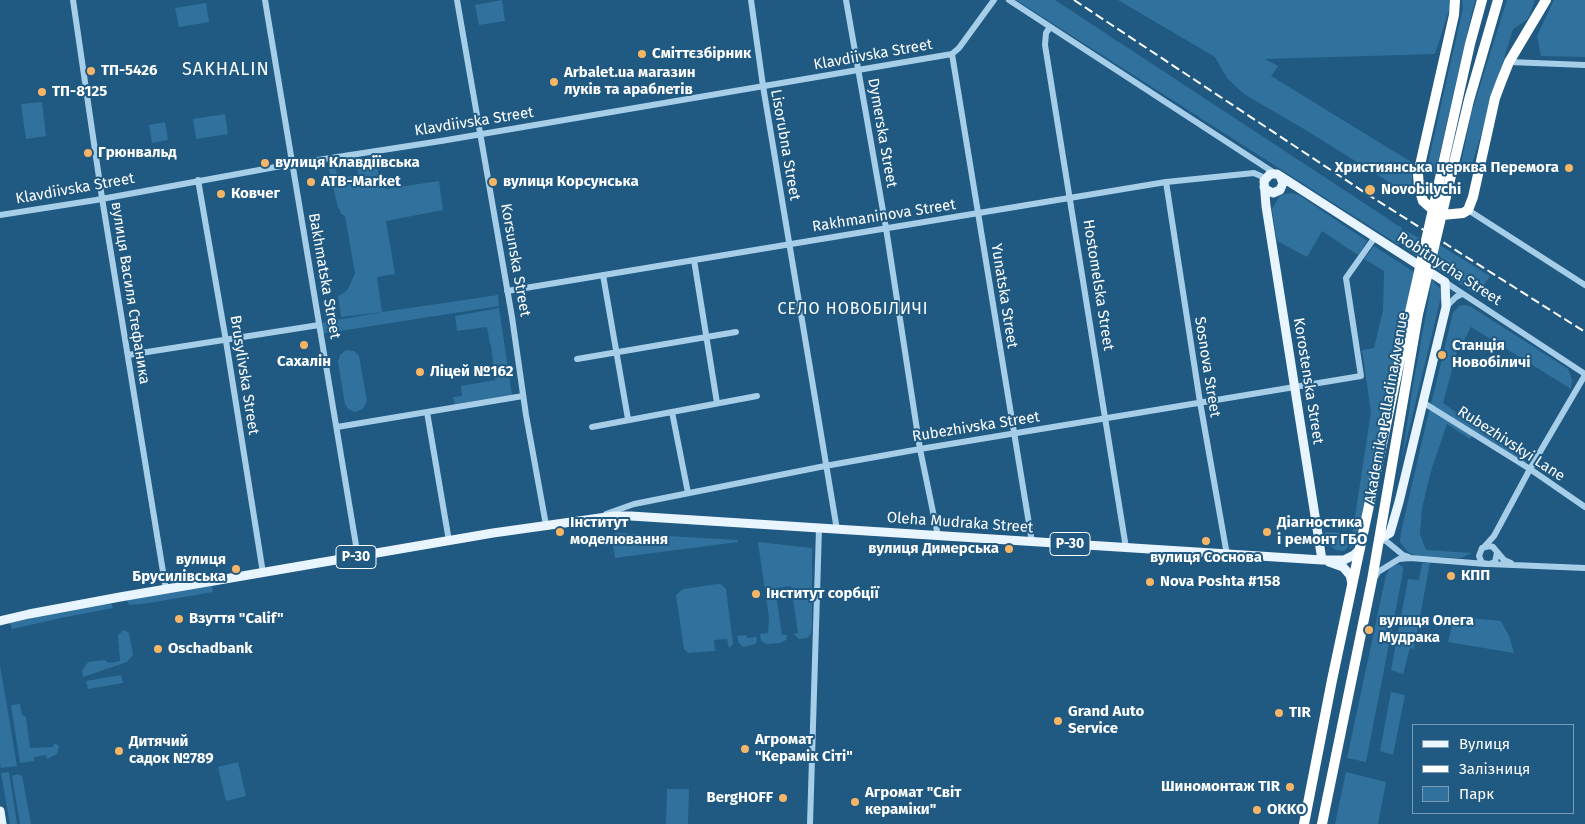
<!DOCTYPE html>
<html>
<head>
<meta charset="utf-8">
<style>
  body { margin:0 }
  #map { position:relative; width:1585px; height:824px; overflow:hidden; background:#205981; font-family:"Fira Sans",sans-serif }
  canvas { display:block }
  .legend { position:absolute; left:1412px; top:724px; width:162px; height:90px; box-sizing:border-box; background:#205981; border:1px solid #799bb3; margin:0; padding:6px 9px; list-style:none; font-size:15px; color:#fff }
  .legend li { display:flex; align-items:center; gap:10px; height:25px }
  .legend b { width:25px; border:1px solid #799bb3 }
</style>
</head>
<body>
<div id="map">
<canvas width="1585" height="824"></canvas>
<ul class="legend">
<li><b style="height:6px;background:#e8f4fe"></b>Вулиця</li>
<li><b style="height:6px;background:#fff"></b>Залізниця</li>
<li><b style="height:14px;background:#30729d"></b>Парк</li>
</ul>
</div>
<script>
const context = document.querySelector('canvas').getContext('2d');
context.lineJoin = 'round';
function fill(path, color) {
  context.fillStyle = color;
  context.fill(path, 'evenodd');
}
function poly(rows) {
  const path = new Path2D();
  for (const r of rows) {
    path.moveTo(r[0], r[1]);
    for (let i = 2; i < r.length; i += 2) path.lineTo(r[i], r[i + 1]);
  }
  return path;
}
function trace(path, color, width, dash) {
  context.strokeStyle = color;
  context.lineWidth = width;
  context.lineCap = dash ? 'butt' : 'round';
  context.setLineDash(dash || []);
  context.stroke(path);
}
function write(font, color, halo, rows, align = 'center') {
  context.font = font + ' "Fira Sans",sans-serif';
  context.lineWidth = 4;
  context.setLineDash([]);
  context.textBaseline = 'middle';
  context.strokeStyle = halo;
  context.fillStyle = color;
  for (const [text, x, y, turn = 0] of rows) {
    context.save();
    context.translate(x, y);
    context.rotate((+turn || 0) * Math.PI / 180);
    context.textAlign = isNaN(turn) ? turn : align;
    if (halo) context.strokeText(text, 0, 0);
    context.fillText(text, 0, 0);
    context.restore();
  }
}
const green = poly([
  [502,0,505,21,479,25,475,5],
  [1016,0,1055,0,1402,228,1399,245],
  [1118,0,1450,0,1450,7,1435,54,1265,59,1278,66,1271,76,1413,163,1411,193,1392,184,1309,132,1244,94,1227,78,1215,57],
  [1462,0,1475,0,1435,174,1427,167,1463,8],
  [1507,0,1535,0,1528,19,1513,29,1469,174,1459,173,1472,111],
  [1554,0,1585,0,1585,57,1541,56,1537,36],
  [206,3,209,22,179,27,175,8],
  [42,102,46,136,26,139,21,104],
  [225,114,228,134,196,139,193,119],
  [165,122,168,140,152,143,149,125],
  [371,164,377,166,381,188,385,188,386,189,439,181,443,210,386,221,395,274,377,277,382,312,498,295,499,306,321,334,320,323,382,312,341,317,338,296,344,293,348,289,355,273,345,216,341,214,340,210,338,208,329,169,335,167,338,178,358,175,357,165],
  [1291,193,1299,195,1367,241,1358,255,1322,231,1307,257,1277,241,1272,209,1279,197,1284,194],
  [1405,230,1420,239,1416,256,1403,247],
  [1438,244,1490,276,1477,295,1434,267],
  [1374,246,1414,272,1355,544,1350,549,1371,412,1362,350,1374,348,1383,310,1384,271,1364,259],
  [1432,280,1440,289,1441,297,1401,463,1413,385],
  [1464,305,1470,306,1568,369,1572,380,1571,389,1471,327,1463,342,1458,347,1443,403,1527,462,1526,463,1431,404,1453,313,1459,306],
  [499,308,512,395,455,404,453,397,462,396,461,386,495,380,491,345,490,344,487,327,457,331,455,316],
  [346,350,354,351,359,356,367,401,363,409,355,412,348,409,345,404,338,362,340,355],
  [1432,410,1472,436,1470,439,1447,424,1431,471,1422,508,1420,534,1426,550,1472,553,1461,558,1416,556,1408,552,1400,542,1401,532,1429,411],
  [1325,532,1349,533,1348,547,1344,551,1336,550,1330,546,1325,537],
  [618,533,737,540,738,542,615,558,611,534],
  [758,542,812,548,812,627,811,634,807,638,799,639,793,634,798,633,791,586,775,588,782,635,787,635,786,640,780,643,767,644,761,641,760,634,768,633,769,618],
  [1422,563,1430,563,1414,649,1410,648,1403,674,1391,670,1408,579,1419,580],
  [1398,564,1403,567,1403,572,1366,762,1347,758,1386,575,1390,568],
  [718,584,722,585,726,589,733,644,729,648,727,639,714,640,715,651,688,653,684,649,676,595,683,589],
  [212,585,213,592,149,603,129,605,127,600],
  [111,603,113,608,61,618,12,629,10,623,42,615],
  [1455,614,1460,617,1501,621,1509,636,1514,653,1448,642],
  [124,630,129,633,133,655,127,662,83,677,82,671,88,662,104,660,109,663,120,661,118,635],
  [746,635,747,638,757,637,756,644,743,647,739,643,737,636],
  [0,665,17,766,1,768,0,764],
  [121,675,123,683,88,689,86,681],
  [1391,692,1405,695,1393,755,1380,751],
  [20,704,22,715,26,717,30,748,53,747,54,743,59,746,57,754,47,759,46,755,34,757,34,761,20,763,11,705],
  [238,762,246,796,226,801,218,767],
  [9,772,17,824,10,824,1,773],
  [1346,772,1386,782,1378,824,1335,824],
  [18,774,22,776,31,824,20,824,12,776],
  [667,789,689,789,688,824,666,824]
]);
const minor = poly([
  [73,0,102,198,166,590],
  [265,0,358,557],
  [457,0,512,317,526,415,546,525],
  [751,0,763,86,837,530],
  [846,0,886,228,920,449,938,536],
  [1009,0,1276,174],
  [1050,27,1046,33,1045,45,1126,548],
  [952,54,1032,542],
  [1509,62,1585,65],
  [198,180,226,341,263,573],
  [1166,182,1200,402,1227,555],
  [1468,210,1585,285],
  [0,215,96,200,292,164,441,141,952,54,959,48,994,0],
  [694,260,717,403],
  [603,275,628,419],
  [1445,282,1585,374],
  [507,291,1166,182,1254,173,1265,178],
  [1446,307,1456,297,1462,294],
  [128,355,319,325],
  [577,359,736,332],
  [1424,403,1530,469,1585,507],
  [427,412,449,541],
  [672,412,688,493],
  [337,427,523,396],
  [592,427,757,396],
  [606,514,634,504,825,466,920,449,1361,376,1346,278,1375,237],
  [1379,539,1386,541,1403,555,1409,557],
  [1484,547,1494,536,1530,469,1585,375],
  [1497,553,1495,562,1489,564,1482,563,1479,556,1482,548,1489,546,1493,547,1504,560,1511,563],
  [1489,564,1585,568],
  [1375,577,1378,572,1399,559,1410,558,1486,564],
  [810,824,819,529]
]);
const major = poly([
  [1264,187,1267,190,1273,193,1280,190,1283,183,1280,176],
  [1322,560,1266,206,1264,181,1270,174,1277,174,1445,282,1446,307,1399,502,1390,533,1379,539],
  [1329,562,1343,567,1350,575,1352,584],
  [0,621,29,614,120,597,493,533,614,516,631,516,1322,560,1344,560,1354,555,1360,549],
  [0,811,2,824]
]);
const highway = poly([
  [1455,0,1454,15,1418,174,1419,188,1423,201,1432,209,1442,215,1463,213,1468,210,1473,197,1495,98,1501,82,1509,62,1546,0],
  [1304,824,1332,680,1410,312,1470,44,1482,0],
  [1322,824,1372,580,1418,314,1469,100,1498,0]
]);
const rail = poly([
  [1074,0,1367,194,1585,332]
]);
const markers = [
  [642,54,5,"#f6b666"],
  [91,71,5,"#f6b666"],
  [554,82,5,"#f6b666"],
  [42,92,5,"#f6b666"],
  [88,153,5,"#f6b666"],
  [265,163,5,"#f6b666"],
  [1569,168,5,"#f6b666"],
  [311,182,5,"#f6b666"],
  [493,182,5,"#f6b666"],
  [1370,190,6,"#f6b666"],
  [221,194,5,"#f6b666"],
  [304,345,5,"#f6b666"],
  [1442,355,5,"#f6b666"],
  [420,372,5,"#f6b666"],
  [560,532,5,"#f6b666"],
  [1267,532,5,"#f6b666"],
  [1206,541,5,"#f6b666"],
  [1009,549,5,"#f6b666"],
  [236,569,5,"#f6b666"],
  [1451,576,5,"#f6b666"],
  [1150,582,5,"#f6b666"],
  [756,594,5,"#f6b666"],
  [179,619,5,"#f6b666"],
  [1369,630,5,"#f6b666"],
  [158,649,5,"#f6b666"],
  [1279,713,5,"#f6b666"],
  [1058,721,5,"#f6b666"],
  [745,749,5,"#f6b666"],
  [119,751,5,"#f6b666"],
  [1290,787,5,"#f6b666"],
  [783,798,5,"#f6b666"],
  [855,802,5,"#f6b666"],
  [1257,810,5,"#f6b666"]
];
const shields = [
  [1070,544,40],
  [356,557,40]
];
const shieldNames = [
  ["Р-30",1070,544],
  ["Р-30",356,557]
];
const poiNames = [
  ["Сміттєзбірник",652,54],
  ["ТП-5426",101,71],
  ["Arbalet.ua магазин",564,73],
  ["луків та араблетів",564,90],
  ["ТП-8125",52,92],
  ["Грюнвальд",98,153],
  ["вулиця Клавдіївська",275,163],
  ["Християнська церква Перемога",1559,168,"right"],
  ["ATB-Market",321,182],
  ["вулиця Корсунська",503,182],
  ["Novobilychi",1381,190],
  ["Ковчег",231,194],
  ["Станція",1452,346],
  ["Новобіличі",1452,363],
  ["Сахалін",304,362,"center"],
  ["Ліцей №162",430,372],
  ["Інститут",570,523],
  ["моделювання",570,540],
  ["Діагностика",1277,523],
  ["і ремонт ГБО",1277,540],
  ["вулиця Димерська",999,549,"right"],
  ["вулиця Соснова",1206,558,"center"],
  ["вулиця",226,560,"right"],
  ["Брусилівська",226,577,"right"],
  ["КПП",1461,576],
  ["Nova Poshta #158",1160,582],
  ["Інститут сорбції",766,594],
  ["Взуття \"Calif\"",189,619],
  ["вулиця Олега",1379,621],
  ["Мудрака",1379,638],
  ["Oschadbank",168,649],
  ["Grand Auto",1068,712],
  ["Service",1068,729],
  ["TIR",1289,713],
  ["Агромат",755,740],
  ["\"Керамік Сіті\"",755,757],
  ["Дитячий",129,742],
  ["садок №789",129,759],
  ["Шиномонтаж TIR",1280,787,"right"],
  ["Агромат \"Світ",865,793],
  ["кераміки\"",865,810],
  ["BergHOFF",773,798,"right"],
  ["OKKO",1267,810]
];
const streetNames = [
  ["Klavdiivska Street",873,55,-10],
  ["Klavdiivska Street",474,122,-9],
  ["Dymerska Street",882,133,80],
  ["Lisorubna Street",785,145,80],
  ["Klavdiivska Street",75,189,-10],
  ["Rakhmaninova Street",884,216,-9],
  ["Korsunska Street",515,260,80],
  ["Robitnycha Street",1449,269,33],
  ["Bakhmatska Street",324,276,80],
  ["Hostomelska Street",1098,285,81],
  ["вулиця Василя Стефаника",130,293,81],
  ["Yunatska Street",1004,296,81],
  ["Sosnova Street",1207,367,81],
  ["Brusylivska Street",244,375,81],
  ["Korostenska Street",1308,381,81],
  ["Akademika Palladina Avenue",1387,408,-80],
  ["Rubezhivska Street",976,427,-9],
  ["Rubezhivskyi Lane",1511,444,33],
  ["Oleha Mudraka Street",960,523,4]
];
const neighbourhoodNames = [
  ["СЕЛО НОВОБІЛИЧІ",853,310]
];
const quarterNames = [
  ["SAKHALIN",226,70]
];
fill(green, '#30729d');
trace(minor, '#a6cee8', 6);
trace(major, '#e8f4fe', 9);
trace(highway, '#fff', 10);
trace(rail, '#fff', 2, [9, 4]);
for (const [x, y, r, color] of markers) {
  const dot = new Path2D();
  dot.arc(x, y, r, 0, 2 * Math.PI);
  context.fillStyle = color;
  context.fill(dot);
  trace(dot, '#205981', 2);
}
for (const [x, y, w] of shields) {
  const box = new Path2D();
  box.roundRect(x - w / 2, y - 11.5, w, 23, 4);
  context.fillStyle = '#205981';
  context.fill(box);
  trace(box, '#fff', 1);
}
write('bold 14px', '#fff', null, shieldNames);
write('bold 15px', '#fff', '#205981', poiNames, 'left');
write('15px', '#fff', '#205981', streetNames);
context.letterSpacing = '1px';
write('16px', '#fff', '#205981', neighbourhoodNames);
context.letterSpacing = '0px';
context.letterSpacing = '1px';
write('18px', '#fff', '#205981', quarterNames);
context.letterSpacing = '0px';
</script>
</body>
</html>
